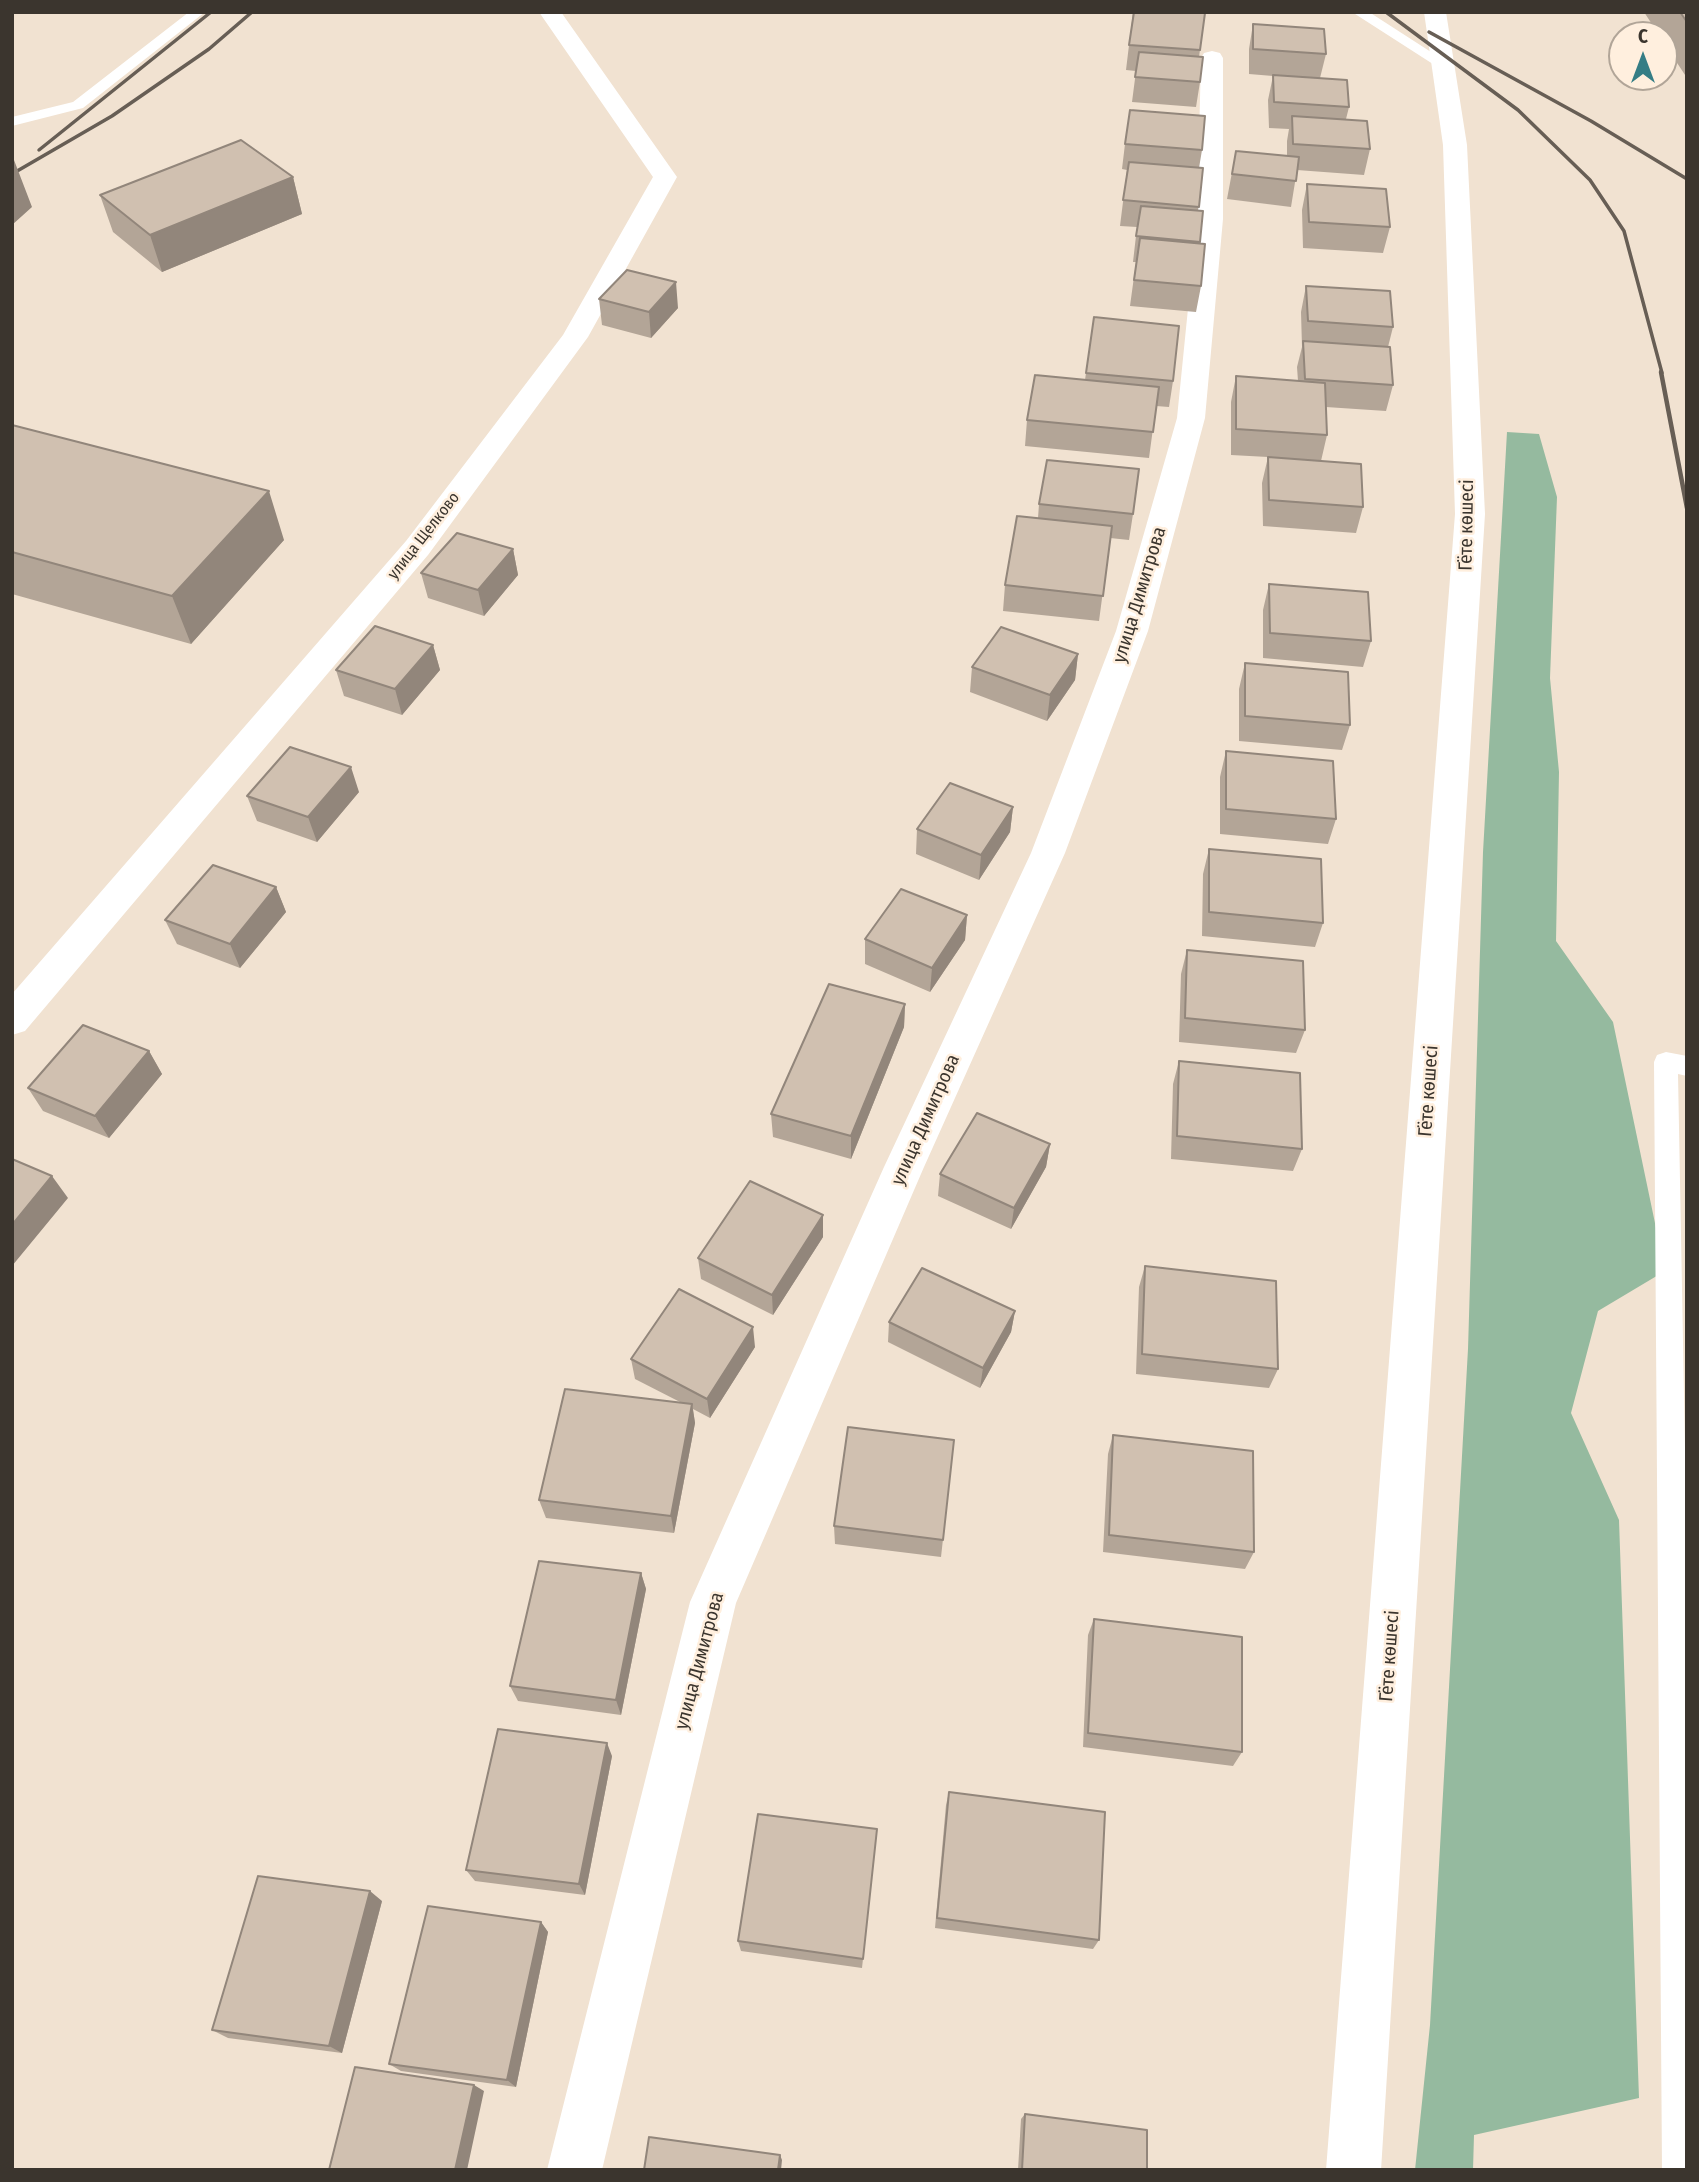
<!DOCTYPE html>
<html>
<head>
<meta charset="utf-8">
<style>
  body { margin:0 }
  #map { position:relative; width:1699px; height:2182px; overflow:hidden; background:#f1e2d1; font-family:"Fira Sans Condensed",sans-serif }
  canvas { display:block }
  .frame { position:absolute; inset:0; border:14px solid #3b352e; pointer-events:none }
  .north { position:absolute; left:1608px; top:21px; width:70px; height:70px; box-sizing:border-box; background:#ffefde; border:2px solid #b1a598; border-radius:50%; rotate:0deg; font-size:19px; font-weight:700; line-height:28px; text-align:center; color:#3b352e }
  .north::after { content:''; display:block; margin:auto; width:24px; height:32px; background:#357d85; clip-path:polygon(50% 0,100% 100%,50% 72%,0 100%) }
</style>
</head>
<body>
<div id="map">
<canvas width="1699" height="2182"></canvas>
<div class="frame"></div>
<div class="north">С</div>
</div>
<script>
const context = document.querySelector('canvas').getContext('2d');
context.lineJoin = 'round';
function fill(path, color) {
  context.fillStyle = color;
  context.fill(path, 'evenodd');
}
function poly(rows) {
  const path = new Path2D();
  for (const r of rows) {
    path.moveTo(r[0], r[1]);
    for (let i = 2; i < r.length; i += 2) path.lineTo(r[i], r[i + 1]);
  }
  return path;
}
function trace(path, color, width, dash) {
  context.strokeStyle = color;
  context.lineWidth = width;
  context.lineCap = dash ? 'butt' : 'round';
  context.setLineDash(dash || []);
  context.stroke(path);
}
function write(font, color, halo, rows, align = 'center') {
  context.font = font + ' "Fira Sans Condensed",sans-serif';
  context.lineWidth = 5;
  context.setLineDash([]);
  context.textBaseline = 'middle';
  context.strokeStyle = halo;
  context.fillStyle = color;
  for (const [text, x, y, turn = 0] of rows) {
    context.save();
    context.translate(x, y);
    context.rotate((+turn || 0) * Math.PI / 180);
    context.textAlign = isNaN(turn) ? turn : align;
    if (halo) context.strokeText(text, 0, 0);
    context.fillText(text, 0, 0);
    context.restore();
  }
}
const forest = poly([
  [1507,432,1539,434,1557,497,1550,678,1559,772,1556,941,1613,1022,1665,1271,1598,1311,1571,1413,1619,1520,1639,2098,1474,2135,1473,2170,1415,2170,1430,2025,1468,1349,1483,852]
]);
const lane = poly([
  [189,12,205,12,83,108,12,126,12,117,73,102,189,12],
  [1352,12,1369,12,1448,63,1446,66,1436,66,1352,12],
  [1666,1052,1687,1056,1687,1076,1678,1074,1687,1556,1687,2170,1662,2170,1654,1062,1657,1055,1666,1052]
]);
const street = poly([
  [539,12,561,12,677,177,588,337,428,555,25,1031,12,1035,12,994,406,541,563,335,653,177,539,12],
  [1212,51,1220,53,1223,58,1223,219,1205,418,1148,631,1065,853,924,1167,736,1603,602,2170,547,2170,690,1602,884,1167,1031,853,1116,631,1177,418,1197,219,1201,58,1204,53,1212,51]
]);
const secondary = poly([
  [1424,12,1446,12,1467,145,1485,514,1381,2170,1326,2170,1455,514,1443,145,1424,12]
]);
const railFar1 = poly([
  [1386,12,1518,110,1590,180,1624,231,1662,373],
  [1429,32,1591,121,1687,179],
  [39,150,211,12],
  [12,174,112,116,209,49,252,12]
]);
const rail = poly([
  [1661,372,1687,508]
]);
const wall = poly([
  [1133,12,1205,13,1199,57,1200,82,1196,107,1132,102,1136,71,1126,70],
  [1644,12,1687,12,1687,78,1664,43,1664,35,1659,35],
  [1253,24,1326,54,1320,78,1349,107,1346,119,1370,149,1364,175,1297,170,1291,207,1227,199,1236,151,1287,156,1287,141,1289,129,1269,128,1268,100,1273,76,1249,74,1249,49],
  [1125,144,1202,150,1199,168,1203,168,1198,211,1203,211,1200,243,1201,286,1196,312,1130,306,1136,262,1133,262,1137,227,1120,226,1127,170,1122,169],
  [293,177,302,214,162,272,113,232,100,195],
  [1307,184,1390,227,1383,253,1303,248,1302,210],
  [1306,286,1393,327,1388,347,1393,385,1386,411,1326,407,1327,435,1321,461,1363,507,1356,533,1263,526,1262,483,1268,457,1231,455,1231,402,1236,376,1298,381,1297,367,1302,347,1301,312],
  [599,299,678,308,651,338,602,325],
  [1086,373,1173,381,1169,407,1156,406,1149,458,1025,446,1027,420,1085,380],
  [12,425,284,540,191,644,12,594],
  [1039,504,1133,514,1129,540,1110,538,1099,621,1003,611,1005,585,1038,518],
  [513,549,518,575,484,616,428,598,421,573],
  [1269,584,1371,641,1363,667,1263,658,1263,610],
  [433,645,440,670,402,715,344,696,336,670],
  [1078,654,1075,680,1047,721,970,692,972,667],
  [1245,663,1350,725,1342,750,1239,741,1239,689],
  [1226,751,1336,819,1328,844,1220,834,1220,777],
  [359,792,317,842,257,821,247,796],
  [1013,807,1010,832,979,880,916,854,917,829],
  [1209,849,1323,923,1315,947,1202,936,1203,874],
  [276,887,286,912,240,968,177,944,165,920],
  [967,915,965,940,930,992,865,964,865,939],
  [1187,950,1305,1030,1296,1053,1179,1042,1181,974],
  [905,1004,904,1027,851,1159,773,1137,771,1114],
  [149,1051,162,1074,109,1138,43,1111,28,1088],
  [1179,1061,1302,1149,1293,1171,1171,1159,1173,1084],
  [1050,1144,1046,1167,1011,1229,938,1196,940,1174],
  [823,1215,823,1237,773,1315,701,1279,698,1258],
  [1145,1266,1278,1369,1269,1388,1136,1374,1139,1287],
  [1015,1311,1011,1332,980,1388,888,1342,889,1322],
  [755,1347,710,1418,693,1409,695,1423,674,1533,546,1518,539,1500,680,1402,635,1379,631,1359],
  [1113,1435,1254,1552,1245,1569,1103,1552,1108,1454],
  [954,1440,941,1557,835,1544,834,1526],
  [641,1573,646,1589,621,1715,518,1701,510,1686],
  [1094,1619,1242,1752,1233,1766,1083,1747,1088,1635],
  [612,1756,585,1895,475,1881,466,1870],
  [949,1792,1099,1940,1093,1949,935,1928,946,1805],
  [877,1829,862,1968,741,1951,738,1941],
  [382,1901,342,2053,228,2038,212,2030],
  [541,1922,548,1932,516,2087,401,2071,389,2064],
  [1025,2114,1147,2170,1018,2170,1021,2119]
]);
const shadedWall = poly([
  [14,160,32,207,12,225,12,162],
  [293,177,302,214,162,272,150,235],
  [676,282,678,308,651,338,649,312],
  [269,491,284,540,191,644,172,596],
  [513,549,518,575,484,616,478,590],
  [433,645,440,670,402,715,395,689],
  [1078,654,1075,680,1047,721,1050,695],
  [351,767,359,792,317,842,308,817],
  [1013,807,1010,832,979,880,981,855],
  [276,887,286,912,240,968,230,944],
  [967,915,965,940,930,992,932,968],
  [905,1004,904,1027,851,1159,851,1136],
  [149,1051,162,1074,109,1138,95,1116],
  [1050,1144,1046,1167,1011,1229,1014,1208],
  [52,1176,68,1198,12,1266,12,1225],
  [823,1215,823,1237,773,1315,772,1295],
  [1015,1311,1011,1332,980,1388,983,1368],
  [753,1327,755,1347,710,1418,707,1399],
  [692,1404,695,1423,674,1533,671,1516],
  [641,1573,646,1589,621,1715,616,1700],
  [607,1743,612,1756,585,1895,579,1884],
  [370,1891,382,1901,342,2053,329,2046],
  [541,1922,548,1932,516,2087,507,2080],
  [474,2085,484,2091,467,2170,455,2170],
  [780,2155,782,2160,781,2170,778,2170]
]);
const building = poly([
  [1134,12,1205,13,1200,50,1129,45,1134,12],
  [1680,12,1687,12,1687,22,1680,12],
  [1253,24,1324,29,1326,54,1253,49,1253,24],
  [1139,52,1203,57,1200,82,1135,77,1139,52],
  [1273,75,1347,80,1349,107,1274,102,1273,75],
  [1130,110,1205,116,1202,150,1125,144,1130,110],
  [1292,116,1367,121,1370,149,1293,144,1292,116],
  [241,140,293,177,150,235,100,195,241,140],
  [1236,151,1299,157,1296,181,1232,174,1236,151],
  [1129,162,1203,168,1199,207,1123,200,1129,162],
  [1307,184,1386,189,1390,227,1309,222,1307,184],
  [1141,206,1203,211,1200,242,1136,236,1141,206],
  [1140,238,1205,244,1201,286,1134,280,1140,238],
  [627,270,676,282,649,312,599,299,627,270],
  [1306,286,1390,291,1393,327,1308,321,1306,286],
  [1094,317,1179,326,1173,381,1086,373,1094,317],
  [1303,341,1390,347,1393,385,1305,379,1303,341],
  [1035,375,1159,387,1153,432,1027,420,1035,375],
  [1236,376,1325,383,1327,435,1236,429,1236,376],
  [12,425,269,491,172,596,12,552,12,425],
  [1268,457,1361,464,1363,507,1269,500,1268,457],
  [1047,460,1139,469,1133,514,1039,504,1047,460],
  [1017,516,1112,526,1103,596,1005,585,1017,516],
  [457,533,513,549,478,590,421,573,457,533],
  [1269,584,1368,592,1371,641,1270,633,1269,584],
  [375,626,433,645,395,689,336,670,375,626],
  [1001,627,1078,654,1050,695,972,667,1001,627],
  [1245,663,1348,672,1350,725,1245,716,1245,663],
  [290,747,351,767,308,817,247,796,290,747],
  [1226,751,1333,761,1336,819,1226,809,1226,751],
  [950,783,1013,807,981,855,917,829,950,783],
  [1209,849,1321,859,1323,923,1209,912,1209,849],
  [213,865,276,887,230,944,165,920,213,865],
  [901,889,967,915,932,968,865,939,901,889],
  [1187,950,1303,961,1305,1030,1185,1018,1187,950],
  [829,984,905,1004,851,1136,771,1114,829,984],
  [83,1025,149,1051,95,1116,28,1088,83,1025],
  [1179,1061,1300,1073,1302,1149,1177,1136,1179,1061],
  [977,1113,1050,1144,1014,1208,940,1174,977,1113],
  [12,1159,52,1176,12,1225,12,1159],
  [750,1181,823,1215,772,1295,698,1258,750,1181],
  [1145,1266,1276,1281,1278,1369,1142,1354,1145,1266],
  [922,1268,1015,1311,983,1368,889,1322,922,1268],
  [679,1289,753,1327,707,1399,631,1359,679,1289],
  [565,1389,692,1404,671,1516,539,1500,565,1389],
  [848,1427,954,1440,943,1540,834,1526,848,1427],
  [1113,1435,1253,1451,1254,1552,1109,1535,1113,1435],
  [539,1561,641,1573,616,1700,510,1686,539,1561],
  [1094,1619,1242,1637,1242,1752,1088,1733,1094,1619],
  [498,1729,607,1743,579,1884,466,1870,498,1729],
  [949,1792,1105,1812,1099,1940,937,1918,949,1792],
  [758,1814,877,1829,863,1959,738,1941,758,1814],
  [258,1876,370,1891,329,2046,212,2030,258,1876],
  [428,1906,541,1922,507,2080,389,2064,428,1906],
  [355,2067,474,2085,455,2170,329,2170,355,2067],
  [1025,2114,1147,2130,1147,2170,1022,2170,1025,2114],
  [649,2137,780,2155,778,2170,644,2170,649,2137]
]);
const farStreetnames = [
  ["улица Щелково",424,536,-52]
];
const streetNames = [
  ["Гёте көшесі",1467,525,-89],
  ["улица Димитрова",1140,595,-73],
  ["Гёте көшесі",1429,1091,-86],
  ["улица Димитрова",926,1120,-66],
  ["Гёте көшесі",1390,1656,-86],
  ["улица Димитрова",700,1661,-75]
];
fill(forest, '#95ba9f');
fill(lane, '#fff');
fill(street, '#fff');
fill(secondary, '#fff');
trace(railFar1, '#675e55', 3.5);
trace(rail, '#675e55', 4.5);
fill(wall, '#b3a597');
fill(shadedWall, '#92867b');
fill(building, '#d0c0b0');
trace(building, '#92867b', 2);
write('16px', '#3b352e', '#ffefde', farStreetnames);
write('19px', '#3b352e', '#ffefde', streetNames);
</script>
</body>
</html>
